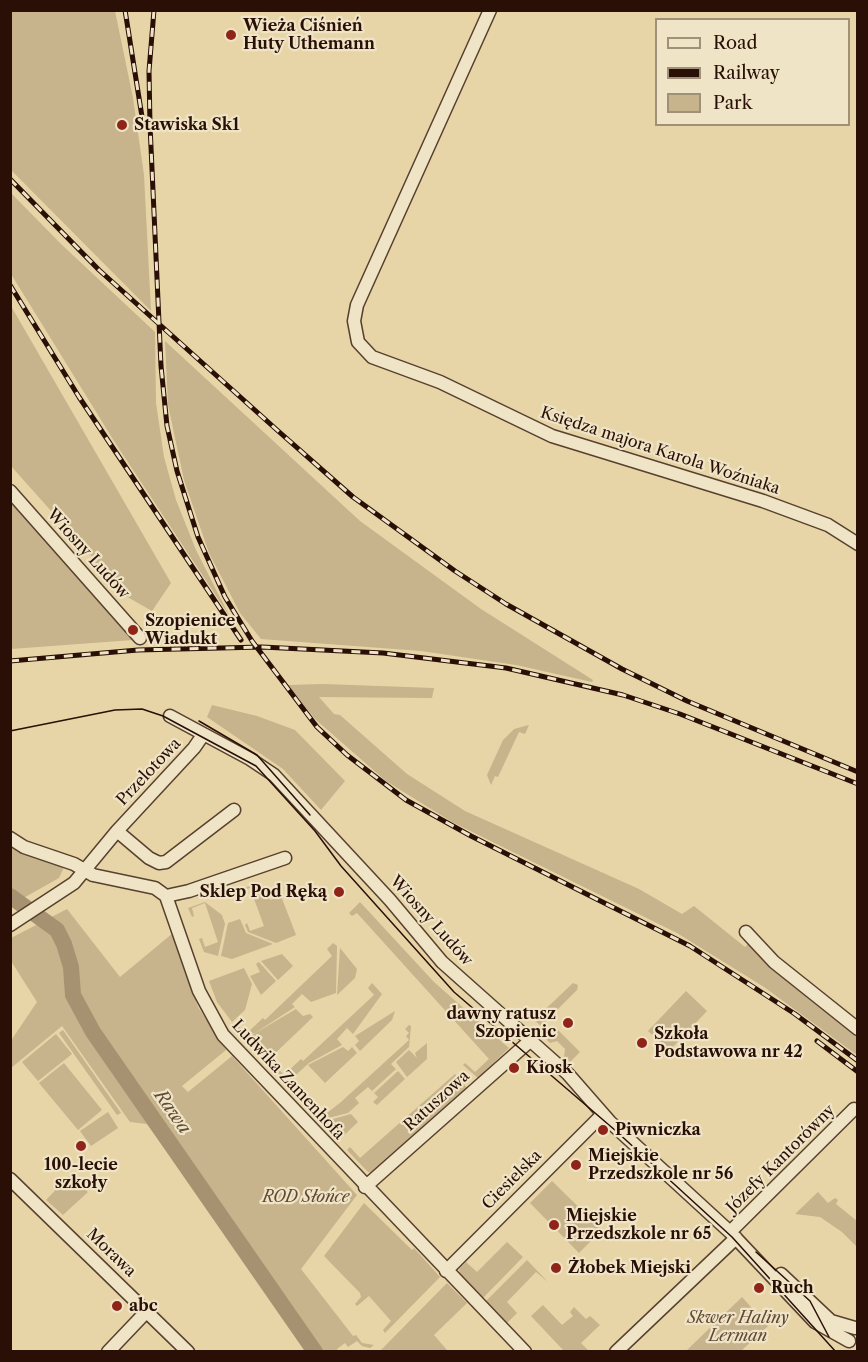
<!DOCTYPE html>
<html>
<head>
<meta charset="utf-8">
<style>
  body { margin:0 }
  #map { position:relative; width:868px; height:1362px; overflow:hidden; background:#e7d5a8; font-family:"Libre Caslon Text",serif }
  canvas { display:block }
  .frame { position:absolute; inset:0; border:12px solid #290f06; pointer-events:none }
  .legend { position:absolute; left:655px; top:18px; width:195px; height:108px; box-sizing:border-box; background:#efe4c6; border:2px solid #a08f79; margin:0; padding:8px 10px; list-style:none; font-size:18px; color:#290f06 }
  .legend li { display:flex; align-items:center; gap:12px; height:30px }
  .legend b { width:30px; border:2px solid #a08f79 }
</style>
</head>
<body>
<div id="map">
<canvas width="868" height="1362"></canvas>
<div class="frame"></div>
<ul class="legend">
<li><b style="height:8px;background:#efe4c6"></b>Road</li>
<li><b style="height:8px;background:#290f06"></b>Railway</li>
<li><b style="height:16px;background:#c7b38c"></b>Park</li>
</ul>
</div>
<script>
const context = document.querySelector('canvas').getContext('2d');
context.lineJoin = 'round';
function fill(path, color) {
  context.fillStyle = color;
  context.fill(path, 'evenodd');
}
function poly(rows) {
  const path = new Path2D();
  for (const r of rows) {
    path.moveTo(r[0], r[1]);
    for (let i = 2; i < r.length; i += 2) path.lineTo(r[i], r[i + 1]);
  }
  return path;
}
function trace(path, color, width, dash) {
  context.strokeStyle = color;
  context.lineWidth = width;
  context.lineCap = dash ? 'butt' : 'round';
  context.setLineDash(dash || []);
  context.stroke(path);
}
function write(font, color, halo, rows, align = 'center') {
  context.font = font + ' "Libre Caslon Text",serif';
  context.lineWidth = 4.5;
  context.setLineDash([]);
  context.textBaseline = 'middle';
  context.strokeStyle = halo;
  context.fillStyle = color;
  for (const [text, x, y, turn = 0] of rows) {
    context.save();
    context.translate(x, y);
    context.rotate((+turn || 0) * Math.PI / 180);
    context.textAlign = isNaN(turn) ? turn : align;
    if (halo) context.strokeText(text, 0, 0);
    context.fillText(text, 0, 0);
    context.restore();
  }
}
const green = poly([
  [10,11,115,11,133,98,144,175,151,311,11,170],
  [10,192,61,244,155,332,156,403,164,457,176,500,196,550,230,617,114,441,11,274],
  [11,306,171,583,152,611,124,595,103,576,93,558,11,466],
  [165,341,360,521,481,609,593,680,592,682,516,665,421,651,261,639,240,613,209,553,184,480,168,405],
  [11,502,133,640,11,649],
  [323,684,434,688,432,698,319,697,334,714,340,715,407,774,465,811,639,889,682,914,694,906,745,947,748,944,759,953,857,1033,857,1055,764,987,677,933,452,822,386,781,315,719,288,685],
  [212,705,257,716,295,730,345,781,321,810,283,769,207,717],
  [529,725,525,734,519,732,498,777,495,776,491,785,487,775,503,740,514,729],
  [10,846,64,867,59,878,11,905],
  [250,886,271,900,281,896,296,935,276,943,248,932,245,925,247,923,250,931,264,926,250,888,236,892,239,900,236,901,233,892],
  [205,902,222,915,225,924,218,956,204,952,199,939,202,938,205,947,218,942,205,903,192,908,194,916,192,917,188,908],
  [360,902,434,982,509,1048,478,1078,463,1065,465,1063,475,1072,489,1059,357,913,352,916,349,913],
  [67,909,120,977,173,933,198,1007,226,1050,182,1086,188,1092,232,1056,357,1195,301,1269,353,1336,356,1335,362,1343,374,1345,370,1348,362,1346,357,1341,348,1347,345,1343,337,1349,338,1351,309,1351,147,1124,130,1122,62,1026,11,1068,10,1042,37,1002,11,961,11,938],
  [240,919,246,933,273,944,232,959,221,956,228,923],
  [333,943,337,946,336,993,311,1002,302,994,292,1004,295,1007,255,1033,244,1036,235,1025,236,1023,246,1034,263,1018,265,1020,332,956,327,949],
  [340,948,357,969,355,978,337,995],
  [282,954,293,966,278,980,261,961],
  [259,962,276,981,261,995,250,976,260,972,256,964],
  [244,968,252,984,245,1010,232,1022,217,1002,209,981],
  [372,983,382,994,353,1034,347,1028,337,1039,342,1045,309,1063,287,1083,272,1067,274,1064,284,1075,301,1059,303,1061,374,995,368,988],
  [573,983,578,985,577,990,541,1026,534,1020],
  [686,991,707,1011,669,1051,648,1031],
  [296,1009,303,1016,310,1014,313,1017,267,1061,247,1038],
  [395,1011,392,1020,360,1051,355,1045,359,1041,355,1036],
  [409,1025,411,1026,409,1047,391,1064,396,1069,372,1091,368,1087,355,1098,359,1103,348,1113,320,1120,309,1108,312,1106,322,1117,341,1102,409,1040,406,1036,409,1033,405,1029],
  [554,1026,580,1052,570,1062,564,1057,565,1049,557,1041,550,1043,544,1037],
  [63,1030,121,1113,117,1115,59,1033],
  [56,1034,72,1054,38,1081,22,1062],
  [427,1043,427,1059,407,1077,396,1062,409,1050,417,1058,415,1053],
  [343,1047,348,1051,352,1047,357,1053,325,1083,308,1065],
  [64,1063,102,1110,78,1130,39,1083],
  [398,1071,405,1079,377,1105,373,1102,378,1097,374,1093],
  [455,1074,468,1089,373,1173,368,1172,347,1150,350,1147,360,1158],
  [108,1112,118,1128,91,1146,80,1131],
  [351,1114,358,1122,338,1141,322,1122],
  [70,1175,88,1192,63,1215,46,1200],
  [552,1181,602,1230,579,1253,530,1203],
  [818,1192,828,1203,835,1198,838,1200,836,1204,857,1221,857,1247,842,1232,820,1217,795,1214],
  [364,1203,412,1250,414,1248,440,1277,385,1333,383,1330,391,1321,369,1296,357,1306,355,1304,361,1297,360,1293,324,1256],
  [507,1242,523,1257,483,1298,460,1274,459,1269,466,1262,477,1272],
  [527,1260,548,1282,536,1272,507,1302,517,1313,507,1323,486,1301],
  [447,1283,467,1303,434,1335,447,1350,445,1351,380,1351],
  [742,1297,768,1326,741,1351,686,1351],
  [543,1305,562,1325,573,1316,570,1312,574,1307,586,1319,590,1316,600,1325,581,1343,589,1351,564,1351,531,1316]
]);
const river = poly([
  [10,896,57,930,64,944,71,967,73,995,93,1032,315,1352]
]);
const minor = poly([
  [490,10,357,305,354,321,358,342,372,357,440,382,552,436,763,501,828,525,858,544],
  [10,491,140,638],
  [170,716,250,759,274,775,390,900,442,962,568,1074,610,1122,730,1232,815,1322,849,1341],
  [117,831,149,858,159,863,166,862,234,810],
  [10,838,24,847,74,864,93,875,155,888,166,896,199,991,223,1035,525,1352],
  [166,896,189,891,285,858],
  [10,925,74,883,117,831,194,748,203,735],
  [746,932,774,962,858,1029],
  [10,1179,188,1352],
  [365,1187,531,1040],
  [730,1232,854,1109],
  [446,1271,603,1114],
  [781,1274,831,1321,855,1328],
  [108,1352,147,1311],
  [616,1352,736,1238]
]);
const tram = poly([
  [199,721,257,755,310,815],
  [10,731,115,710,142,709,163,716,256,766,315,831,341,866,454,992,616,1131,732,1237,836,1352],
  [756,1252,810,1301,829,1337]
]);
const rail = poly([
  [125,10,143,123],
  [154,10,149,71,150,125,161,366,167,426,177,471,198,537,225,597,252,641,317,727,347,755,406,800,471,836,690,946,795,1014,858,1061],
  [10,179,99,270,277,430,353,497,455,571,506,604,622,669,687,701,858,772],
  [10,285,79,397,241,640],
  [10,661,138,650,262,647,383,653,506,668,623,695,680,714,858,784],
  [817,1041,858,1072]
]);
const markers = [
  [231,35,6,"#8f2418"],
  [122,125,6,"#8f2418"],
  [133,630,6,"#8f2418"],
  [339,892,6,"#8f2418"],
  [568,1023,6,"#8f2418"],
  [642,1043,6,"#8f2418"],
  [514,1068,6,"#8f2418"],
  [603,1130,6,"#8f2418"],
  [81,1146,6,"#8f2418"],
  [576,1165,6,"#8f2418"],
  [554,1225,6,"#8f2418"],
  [556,1268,6,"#8f2418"],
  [759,1288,6,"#8f2418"],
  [117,1306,6,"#8f2418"]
];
const poiNames = [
  ["Wieża Ciśnień",243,26],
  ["Huty Uthemann",243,44],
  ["Stawiska Sk1",134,125],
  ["Szopienice",145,621],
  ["Wiadukt",145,639],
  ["Sklep Pod Ręką",327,892,"right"],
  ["dawny ratusz",556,1014,"right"],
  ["Szopienic",556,1032,"right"],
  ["Szkoła",654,1034],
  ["Podstawowa nr 42",654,1052],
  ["Kiosk",526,1068],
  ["Piwniczka",615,1130],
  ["Miejskie",588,1156],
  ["Przedszkole nr 56",588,1174],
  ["100-lecie",81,1165,"center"],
  ["szkoły",81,1183,"center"],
  ["Miejskie",566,1216],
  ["Przedszkole nr 65",566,1234],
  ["Żłobek Miejski",568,1268],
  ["Ruch",771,1288],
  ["abc",129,1306]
];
const streetNames = [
  ["Księdza majora Karola Woźniaka",660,451,18],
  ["Wiosny Ludów",88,554,48],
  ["Przelotowa",149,772,-47],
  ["Wiosny Ludów",431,921,48],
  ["Ludwika Zamenhofa",288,1080,47],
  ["Ratuszowa",437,1101,-42],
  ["Józefy Kantorówny",781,1159,-45],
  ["Ciesielska",512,1180,-45],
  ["Morawa",111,1253,44]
];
const parkNames = [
  ["ROD Słońce",306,1197],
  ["Skwer Haliny",738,1318],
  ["Lerman",738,1336]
];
const waterNames = [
  ["Rawa",172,1112,55]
];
fill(green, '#c7b38c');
trace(river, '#a69271', 16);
trace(minor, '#58402e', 15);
trace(minor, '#efe4c6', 12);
trace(tram, '#290f06', 1.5);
trace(rail, '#290f06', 5);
trace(rail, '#efe4c6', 3, [9]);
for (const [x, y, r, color] of markers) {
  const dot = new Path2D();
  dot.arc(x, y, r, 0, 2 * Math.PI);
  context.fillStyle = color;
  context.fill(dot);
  trace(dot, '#efe4c6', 2);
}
write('bold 16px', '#290f06', '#efe4c6', poiNames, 'left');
write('16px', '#290f06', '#efe4c6', streetNames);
write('italic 16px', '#604835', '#efe4c6', parkNames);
write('italic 18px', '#614a36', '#efe4c6', waterNames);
</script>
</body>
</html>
